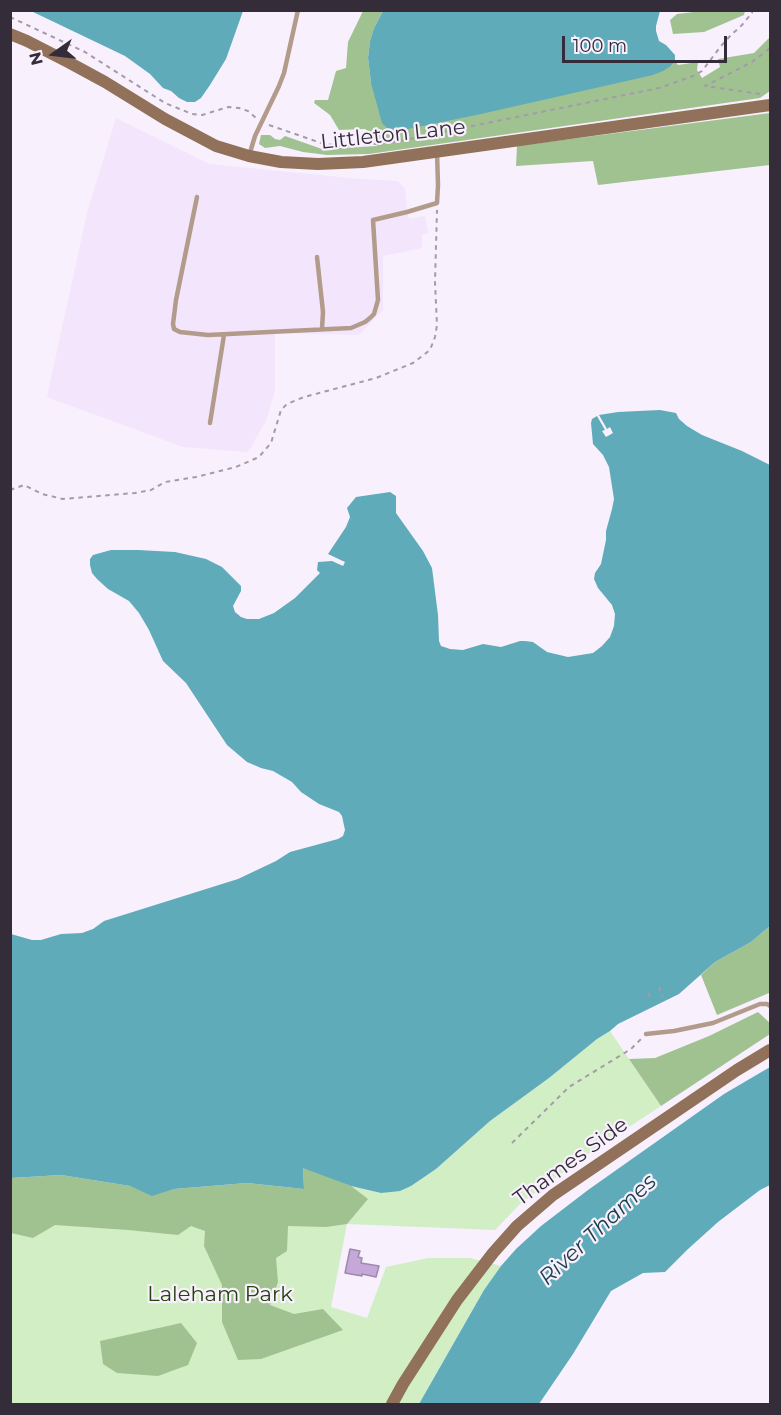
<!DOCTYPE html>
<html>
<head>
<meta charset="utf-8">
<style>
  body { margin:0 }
  #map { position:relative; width:781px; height:1415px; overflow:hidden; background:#f8f0fd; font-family:Montserrat,sans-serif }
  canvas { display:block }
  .frame { position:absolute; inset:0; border:12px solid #342c39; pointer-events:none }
  .north { position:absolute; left:24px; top:24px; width:60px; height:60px; -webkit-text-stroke:4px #f8f0fd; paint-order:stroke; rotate:256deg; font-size:16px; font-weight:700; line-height:24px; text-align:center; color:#342c39 }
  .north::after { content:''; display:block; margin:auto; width:21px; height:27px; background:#342c39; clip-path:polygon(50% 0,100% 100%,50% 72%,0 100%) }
  .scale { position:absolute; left:562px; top:36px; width:165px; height:27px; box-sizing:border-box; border:3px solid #342c39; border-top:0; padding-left:8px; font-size:18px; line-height:21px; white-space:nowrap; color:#342c39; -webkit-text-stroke:4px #f8f0fd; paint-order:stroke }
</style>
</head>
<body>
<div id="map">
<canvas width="781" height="1415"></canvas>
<div class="frame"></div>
<div class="north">N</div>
<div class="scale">100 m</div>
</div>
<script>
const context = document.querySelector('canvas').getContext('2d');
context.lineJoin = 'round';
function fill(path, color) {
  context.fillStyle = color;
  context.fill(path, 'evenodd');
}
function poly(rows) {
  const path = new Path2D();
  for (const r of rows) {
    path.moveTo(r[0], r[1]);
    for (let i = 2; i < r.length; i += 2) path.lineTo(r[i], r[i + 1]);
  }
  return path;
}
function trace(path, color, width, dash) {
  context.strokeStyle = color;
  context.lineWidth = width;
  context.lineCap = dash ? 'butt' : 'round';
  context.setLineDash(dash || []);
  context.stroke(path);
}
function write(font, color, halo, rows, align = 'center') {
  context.font = font + ' Montserrat,sans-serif';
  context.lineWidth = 4.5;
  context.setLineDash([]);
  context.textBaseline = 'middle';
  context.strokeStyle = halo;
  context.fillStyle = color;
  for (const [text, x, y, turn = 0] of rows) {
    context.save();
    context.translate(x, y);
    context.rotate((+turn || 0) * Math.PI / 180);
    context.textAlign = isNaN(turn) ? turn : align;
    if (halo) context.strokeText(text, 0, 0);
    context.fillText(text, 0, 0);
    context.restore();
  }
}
const built = poly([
  [116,118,209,164,360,179,398,181,405,189,407,212,409,219,425,216,428,233,422,235,422,248,383,256,383,310,359,335,275,333,275,390,266,421,248,452,183,447,47,397,87,213]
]);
const green = poly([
  [610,1031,661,1106,597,1148,521,1203,495,1230,347,1224,331,1307,367,1318,386,1267,428,1258,470,1258,501,1266,484,1290,419,1404,11,1404,11,1178,174,1189,304,1188,303,1167,351,1186,381,1193,411,1186,436,1169,490,1121,549,1078,597,1039]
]);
const forest = poly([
  [363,11,383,11,374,28,370,41,368,58,371,83,671,66,675,61,678,65,698,62,697,70,702,78,720,67,718,59,754,53,770,37,770,91,760,98,369,154,327,155,303,152,280,146,265,148,259,144,261,135,270,135,275,139,280,140,285,136,322,149,377,146,375,136,365,129,339,130,330,115,314,103,315,100,328,100,336,71,346,68,348,42],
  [702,11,702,10,745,11,744,15,704,32,673,34,670,20,677,14],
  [770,113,770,165,598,185,593,161,516,166,517,146],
  [770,926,770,994,769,993,717,1015,701,975,715,962,751,942],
  [758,1012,770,1023,770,1034,661,1106,629,1059,655,1058,709,1036],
  [303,1167,351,1186,368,1199,347,1224,326,1227,288,1226,287,1251,276,1258,278,1282,270,1305,294,1314,323,1309,343,1330,261,1359,238,1360,222,1322,222,1285,204,1246,205,1231,191,1226,178,1235,128,1230,55,1225,33,1238,11,1233,11,1178,61,1175,130,1186,152,1195,174,1189,247,1183,304,1189],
  [181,1323,197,1343,188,1365,158,1376,117,1373,103,1364,100,1341]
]);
const water = poly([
  [31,11,243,11,226,59,210,85,201,98,195,102,187,102,179,98,171,91,163,88,150,74,125,56],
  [383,11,660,11,656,26,656,31,659,41,666,45,675,55,675,61,671,66,663,71,653,75,481,114,398,131,388,129,382,123,371,83,368,58,370,41,374,28],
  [660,410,676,413,679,419,687,426,702,435,742,451,770,465,770,926,751,942,715,962,679,994,618,1024,610,1031,597,1039,549,1078,490,1121,436,1169,411,1186,400,1191,381,1193,351,1186,303,1168,304,1189,247,1183,174,1189,152,1196,130,1186,61,1175,11,1178,11,934,32,940,41,940,61,934,82,933,93,929,104,921,238,879,276,861,290,852,338,839,343,836,345,830,342,816,339,812,319,804,301,792,292,782,273,771,261,768,247,762,227,745,186,683,163,661,149,630,139,613,129,601,108,589,97,579,92,573,90,565,90,559,93,555,111,550,138,550,175,552,206,559,222,567,241,586,241,591,233,606,235,612,241,617,247,619,259,619,274,613,295,598,320,573,317,570,318,562,332,561,343,566,345,562,328,554,346,527,350,517,347,508,356,497,390,492,396,496,396,513,423,551,432,568,438,615,439,641,441,646,450,649,463,650,483,644,501,647,520,641,525,641,533,642,547,652,568,657,593,653,602,646,610,637,614,626,615,614,612,605,598,588,594,579,595,573,601,564,606,540,606,531,612,509,614,499,609,467,603,455,593,444,591,423,592,419,597,416,605,430,602,431,606,437,613,433,610,427,607,429,599,415,618,412],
  [770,1067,770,1185,760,1190,718,1222,688,1249,665,1272,643,1273,611,1291,573,1354,539,1404,419,1404,484,1290,501,1266,516,1249,541,1226,588,1190,724,1094]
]);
const building = poly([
  [350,1249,360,1251,358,1257,362,1258,361,1263,379,1266,376,1277,362,1274,362,1276,345,1273,350,1249]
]);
const path = poly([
  [10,17,85,52,165,103,192,114,202,115,228,107,239,108,248,111,256,118],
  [760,94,705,86,752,62,770,48],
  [269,125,324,144,342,146,365,145,394,142,659,88,693,76,702,71,721,46,731,35,742,25,752,13,752,10],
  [10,490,24,485,42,494,63,499,135,493,151,490,165,482,196,477,236,467,259,457,271,443,281,410,287,404,304,397,376,378,413,363,430,350,435,337,437,325,435,282,437,210],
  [659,987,662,997],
  [648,993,652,1001],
  [512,1143,569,1087,631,1049,642,1038]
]);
const lane = poly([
  [249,156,255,136,279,86,284,73,298,10],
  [197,197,176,300,173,324,174,329,180,332,208,335,351,328,365,322,370,318,374,314,378,300,373,220,407,212,437,203,438,185,437,152],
  [317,257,323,312,322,329],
  [210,423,224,335],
  [646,1034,674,1031,713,1023,760,1004,767,1004,770,1006]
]);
const secondary = poly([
  [10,34,27,41,70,63,105,82,165,119,216,146,249,156,281,162,318,164,363,162,770,105],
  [392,1404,403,1384,457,1300,493,1253,517,1226,553,1195,737,1070,770,1050]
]);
const streetNames = [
  ["Littleton Lane",393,135,-6],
  ["Thames Side",571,1162,-36]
];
const parkNames = [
  ["Laleham Park",220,1295]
];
const waterNames = [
  ["River Thames",598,1230,-43]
];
fill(built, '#f2e5fc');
fill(green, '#d2eec5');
fill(forest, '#a0c290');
fill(water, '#5fabba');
fill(building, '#c5a7da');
trace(building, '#9c8ba9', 1.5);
trace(path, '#a39ba8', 2, [4.5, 4.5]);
trace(lane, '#b29b8b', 4.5);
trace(secondary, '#91715a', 12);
write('21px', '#342c39', '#f8f0fd', streetNames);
write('21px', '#24430f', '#f8f0fd', parkNames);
write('italic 22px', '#1d4148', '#f8f0fd', waterNames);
</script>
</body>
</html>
